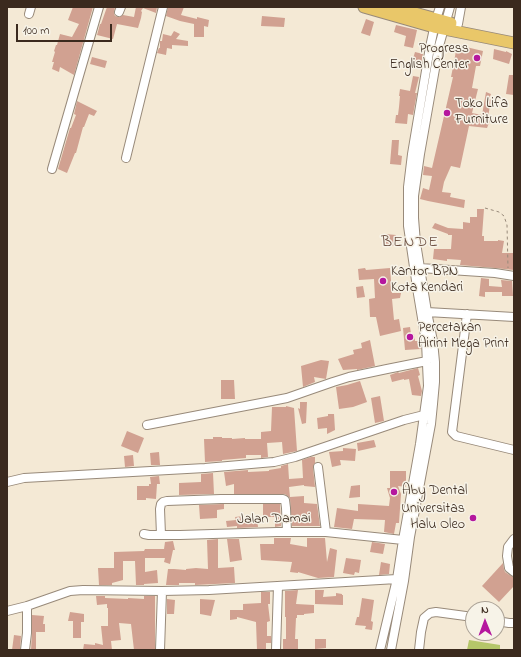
<!DOCTYPE html>
<html>
<head>
<meta charset="utf-8">
<style>
  body { margin:0 }
  #map { position:relative; width:521px; height:657px; overflow:hidden; background:#f4e9d5; font-family:"Indie Flower",sans-serif }
  canvas { display:block }
  .frame { position:absolute; inset:0; border:8px solid #3b2a1e; pointer-events:none }
  .north { position:absolute; left:465px; top:601px; width:40px; height:40px; box-sizing:border-box; background:#f7f3e8; border:1px solid #aca397; border-radius:50%; rotate:359deg; font-size:11px; font-weight:700; line-height:16px; text-align:center; color:#3b2a1e }
  .north::after { content:''; display:block; margin:auto; width:14px; height:18px; background:#b5179e; clip-path:polygon(50% 0,100% 100%,50% 72%,0 100%) }
  .scale { position:absolute; left:16px; top:24px; width:96px; height:18px; box-sizing:border-box; border:2px solid #3b2a1e; border-top:0; padding-left:5px; font-size:12px; line-height:14px; white-space:nowrap; color:#3b2a1e; -webkit-text-stroke:3px #f7f3e8; paint-order:stroke }
</style>
</head>
<body>
<div id="map">
<canvas width="521" height="657"></canvas>
<div class="frame"></div>
<div class="north">N</div>
<div class="scale">100 m</div>
</div>
<script>
const context = document.querySelector('canvas').getContext('2d');
context.lineJoin = 'round';
function fill(path, color) {
  context.fillStyle = color;
  context.fill(path, 'evenodd');
}
function poly(rows) {
  const path = new Path2D();
  for (const r of rows) {
    path.moveTo(r[0], r[1]);
    for (let i = 2; i < r.length; i += 2) path.lineTo(r[i], r[i + 1]);
  }
  return path;
}
function trace(path, color, width, dash) {
  context.strokeStyle = color;
  context.lineWidth = width;
  context.lineCap = dash ? 'butt' : 'round';
  context.setLineDash(dash || []);
  context.stroke(path);
}
function write(font, color, halo, rows, align = 'center') {
  context.font = font + ' "Indie Flower",sans-serif';
  context.lineWidth = 3;
  context.setLineDash([]);
  context.textBaseline = 'middle';
  context.strokeStyle = halo;
  context.fillStyle = color;
  for (const [text, x, y, turn = 0] of rows) {
    context.save();
    context.translate(x, y);
    context.rotate((+turn || 0) * Math.PI / 180);
    context.textAlign = isNaN(turn) ? turn : align;
    if (halo) context.strokeText(text, 0, 0);
    context.fillText(text, 0, 0);
    context.restore();
  }
}
const green = poly([
  [469,640,500,645,500,650,467,650]
]);
const building = poly([
  [73,7,93,7,74,75,60,67,59,72,52,69,54,62,52,62,55,52,54,51,56,45,57,45,60,34,72,37,79,24,68,20],
  [107,7,115,7,114,13,115,16,119,17,123,15,134,17,136,7,157,7,156,13,143,8,141,11,142,12,141,18,138,28,117,24,113,39,97,35,100,24,101,24],
  [168,7,184,7,181,15,197,19,197,17,209,20,208,27,204,26,204,37,194,37,194,24,180,21,166,16],
  [262,16,285,18,284,27,261,26],
  [366,19,374,22,370,36,361,33],
  [396,25,417,30,413,48,404,46,406,36,394,32],
  [174,31,180,34,176,39,188,41,188,46,172,45,172,49,167,48,166,55,157,53,159,48,160,48,160,41,162,41,163,34,171,36],
  [457,45,466,46,466,47,483,51,480,66,476,66,472,88,478,89,472,113,482,115,486,92,491,94,489,99,491,100,488,117,491,118,487,128,469,126,460,168,451,166,444,182,442,192,451,193,450,197,465,200,464,208,428,201,420,199,423,188,429,190,432,176,423,175,424,166,432,168,453,77,451,77,453,67,451,67,452,61,454,62],
  [494,49,506,52,506,51,512,54,509,64,493,59],
  [415,52,423,54,421,64,412,62],
  [92,57,107,61,105,68,90,64],
  [509,75,514,75,514,95,506,94],
  [413,76,419,77,415,93,417,93,413,115,408,114,407,124,395,123,396,115,398,115,399,107,400,96,399,96,400,89,410,91],
  [77,101,97,111,94,116,89,114,84,127,83,127,76,153,75,153,67,173,58,169,70,128,71,128,76,115,74,114],
  [392,140,399,140,398,155,402,156,401,165,390,164],
  [477,209,484,209,482,236,484,236,484,241,498,241,498,240,504,241,502,253,514,253,514,270,495,268,460,265,461,260,447,259,447,261,433,259,434,249,451,249,452,235,448,235,448,234,432,228,435,223,448,228,463,229,463,222,470,223,470,217,477,217],
  [385,234,396,235,396,246,384,245],
  [365,268,366,270,390,268,392,293,401,293,400,298,392,299,394,320,399,319,401,331,380,336,376,317,370,317,369,299,375,298,374,279,359,280,358,269],
  [481,278,489,279,489,286,502,287,501,280,512,281,513,296,502,296,502,292,485,292,485,297,479,296],
  [363,286,365,297,357,298,356,287],
  [410,327,411,334,414,334,415,341,420,341,421,349,405,350,403,328],
  [370,340,375,366,357,370,357,369,343,370,338,359,354,354,353,350,362,348,361,343],
  [321,360,329,361,326,379,314,377,315,382,303,387,301,366],
  [418,368,420,375,418,376,422,391,421,396,412,395,409,379,404,380,404,379,392,382,390,375,398,372,399,373],
  [221,380,234,380,235,399,221,399],
  [360,381,367,402,353,407,339,409,336,387,347,385],
  [380,396,384,421,375,423,371,398],
  [300,402,307,402,306,423,302,424,298,408,300,409],
  [286,406,294,408,297,451,283,454,282,442,267,443,268,457,261,458,261,455,246,455,246,458,222,460,222,461,205,462,204,439,213,439,213,437,222,437,222,438,232,438,232,439,245,438,245,439,261,439,261,432,271,431,272,407,286,407],
  [328,414,334,414,335,430,327,434,327,428,318,429,317,418,328,416],
  [127,431,144,438,138,453,121,446],
  [374,440,376,447,358,451,357,443],
  [343,448,356,449,355,461,340,460,341,465,332,467,329,452,343,451],
  [159,452,160,465,151,465,150,453],
  [133,455,134,466,125,467,124,456],
  [311,457,315,457,315,463,313,468,315,487,304,486,304,485,289,487,290,497,304,496,304,503,317,504,320,526,292,526,290,499,289,497,285,494,234,494,234,484,226,486,224,472,248,470,248,472,269,471,269,470,281,468,281,466,288,464,289,479,303,478,302,460],
  [390,471,406,471,406,487,398,486,401,494,399,523,396,523,394,534,384,532,385,520,354,519,352,529,334,527,337,508,358,511,358,504,389,506,390,498,387,488,390,488],
  [213,473,214,494,179,495,179,483,201,482,201,474],
  [159,476,160,484,157,484,156,499,146,498,146,500,137,500,137,486,149,486,149,484,151,484,150,477],
  [360,485,360,497,349,498,351,486],
  [224,504,224,509,217,510,217,518,200,519,199,505],
  [263,504,280,504,281,526,275,527,275,517,263,517],
  [244,516,244,518,257,517,258,527,237,528,237,526,227,527,226,521,236,520,235,517],
  [274,538,291,538,290,544,307,547,307,538,325,538,327,562,330,548,337,550,334,577,318,578,298,572,298,573,290,572,292,562,261,560,260,544,274,544],
  [218,539,218,568,234,567,235,583,195,585,195,583,179,583,179,585,166,585,168,569,174,569,186,570,186,569,196,568,208,569,207,540],
  [227,539,239,539,242,560,230,562],
  [173,541,175,550,173,550,170,564,164,562,165,558,145,558,145,572,157,570,158,583,144,584,144,585,136,585,135,561,123,561,123,580,112,583,112,585,99,585,98,568,114,568,114,552,144,551,145,549,164,549,165,542],
  [372,542,385,544,383,554,370,552],
  [346,558,361,560,359,573,355,572,354,575,343,573],
  [381,562,390,564,389,574,379,575],
  [503,563,504,569,505,572,511,576,514,577,514,586,499,602,482,586],
  [298,590,296,604,314,605,314,613,304,614,304,615,297,615,297,618,296,618,295,639,298,639,298,649,283,649,283,639,286,639,286,617,285,617,285,591],
  [315,590,324,590,323,597,336,596,336,593,342,594,342,595,343,595,343,605,315,604],
  [261,592,270,592,270,604,268,604,270,621,267,622,267,636,271,636,271,643,266,643,266,650,257,650,256,622,237,617,237,619,230,620,230,610,243,610,243,604,261,603],
  [96,596,105,596,105,598,128,599,128,598,144,599,144,596,155,596,155,650,134,650,131,624,119,623,121,640,111,641,112,650,83,650,84,644,95,645,95,643,103,645,101,626,108,626,108,608,107,608,107,604,97,605],
  [362,598,374,600,371,621,373,622,372,630,365,629,366,626,355,625,357,617,359,617],
  [167,599,175,600,174,614,167,614],
  [200,599,215,600,211,616,200,614],
  [70,612,84,614,84,622,81,622,81,638,73,638,73,621,68,621],
  [32,615,44,616,43,624,45,624,45,632,36,632,36,650,31,650,32,633],
  [14,635,21,636,20,650,12,650],
  [315,639,326,639,326,648,315,649]
]);
const path = poly([
  [485,208,499,212,504,216,507,225,508,268]
]);
const minor = poly([
  [119,12,121,7],
  [29,14,31,7],
  [458,24,461,7],
  [126,158,163,7],
  [52,169,99,7],
  [420,268,495,273,514,276],
  [427,312,514,317],
  [467,314,452,432,456,436,514,450],
  [147,425,287,398,333,382,349,377,387,369,427,361],
  [318,467,326,532],
  [7,482,24,478,205,468,274,462,295,457,404,420,424,415],
  [144,534,149,535,180,535,277,532,326,532,403,540],
  [161,535,160,509,161,504,163,502,167,501,221,499,283,499,285,500,286,508,287,532],
  [514,539,508,547,507,556,509,568,514,572],
  [7,611,27,606,70,591,83,590,162,591,209,590,397,579],
  [497,621,509,623,514,623],
  [25,650,27,633,27,606],
  [160,650,162,591],
  [276,650,278,586],
  [380,650,397,579,403,540,420,444,428,386,426,342,418,294,408,226,408,187,412,154,430,47,436,19,440,7],
  [391,650,404,581,410,537,431,424,433,404,435,382,435,362,433,341,427,312,416,243,414,218,414,196,420,154,439,46,450,7],
  [419,650,421,632,424,618,430,613,436,612,473,617]
]);
const highway = poly([
  [364,7,434,27,514,43],
  [393,7,451,23]
]);
const markers = [
  [477,58,4,"#b5179e"],
  [447,113,4,"#b5179e"],
  [383,281,4,"#b5179e"],
  [410,337,4,"#b5179e"],
  [394,492,4,"#b5179e"],
  [473,518,4,"#b5179e"]
];
const poiNames = [
  ["Progress",469,50,"right"],
  ["English Center",469,66,"right"],
  ["Toko Lifa",455,105],
  ["Furniture",455,121],
  ["Kantor BPN",391,273],
  ["Kota Kendari",391,289],
  ["Percetakan",418,329],
  ["Airint Mega Print",418,345],
  ["Aby Dental",402,492],
  ["Universitas",465,510,"right"],
  ["Halu Oleo",465,526,"right"]
];
const streetNames = [
  ["Jalan Damai",274,520,-1]
];
const quarterNames = [
  ["BENDE",410,243]
];
fill(green, '#b5c669');
fill(building, '#d1a191');
trace(minor, '#988a7a', 10);
trace(highway, '#988a7a', 13);
trace(path, '#988a7a', 1, [3, 3]);
trace(minor, '#fff', 8);
trace(highway, '#e9c769', 11);
for (const [x, y, r, color] of markers) {
  const dot = new Path2D();
  dot.arc(x, y, r, 0, 2 * Math.PI);
  context.fillStyle = color;
  context.fill(dot);
  trace(dot, '#f7f3e8', 1.5);
}
write('14px', '#3b2a1e', '#f7f3e8', poiNames, 'left');
write('14px', '#3b2a1e', '#f7f3e8', streetNames);
context.letterSpacing = '1px';
write('16px', '#705446', '#f7f3e8', quarterNames);
context.letterSpacing = '0px';
</script>
</body>
</html>
